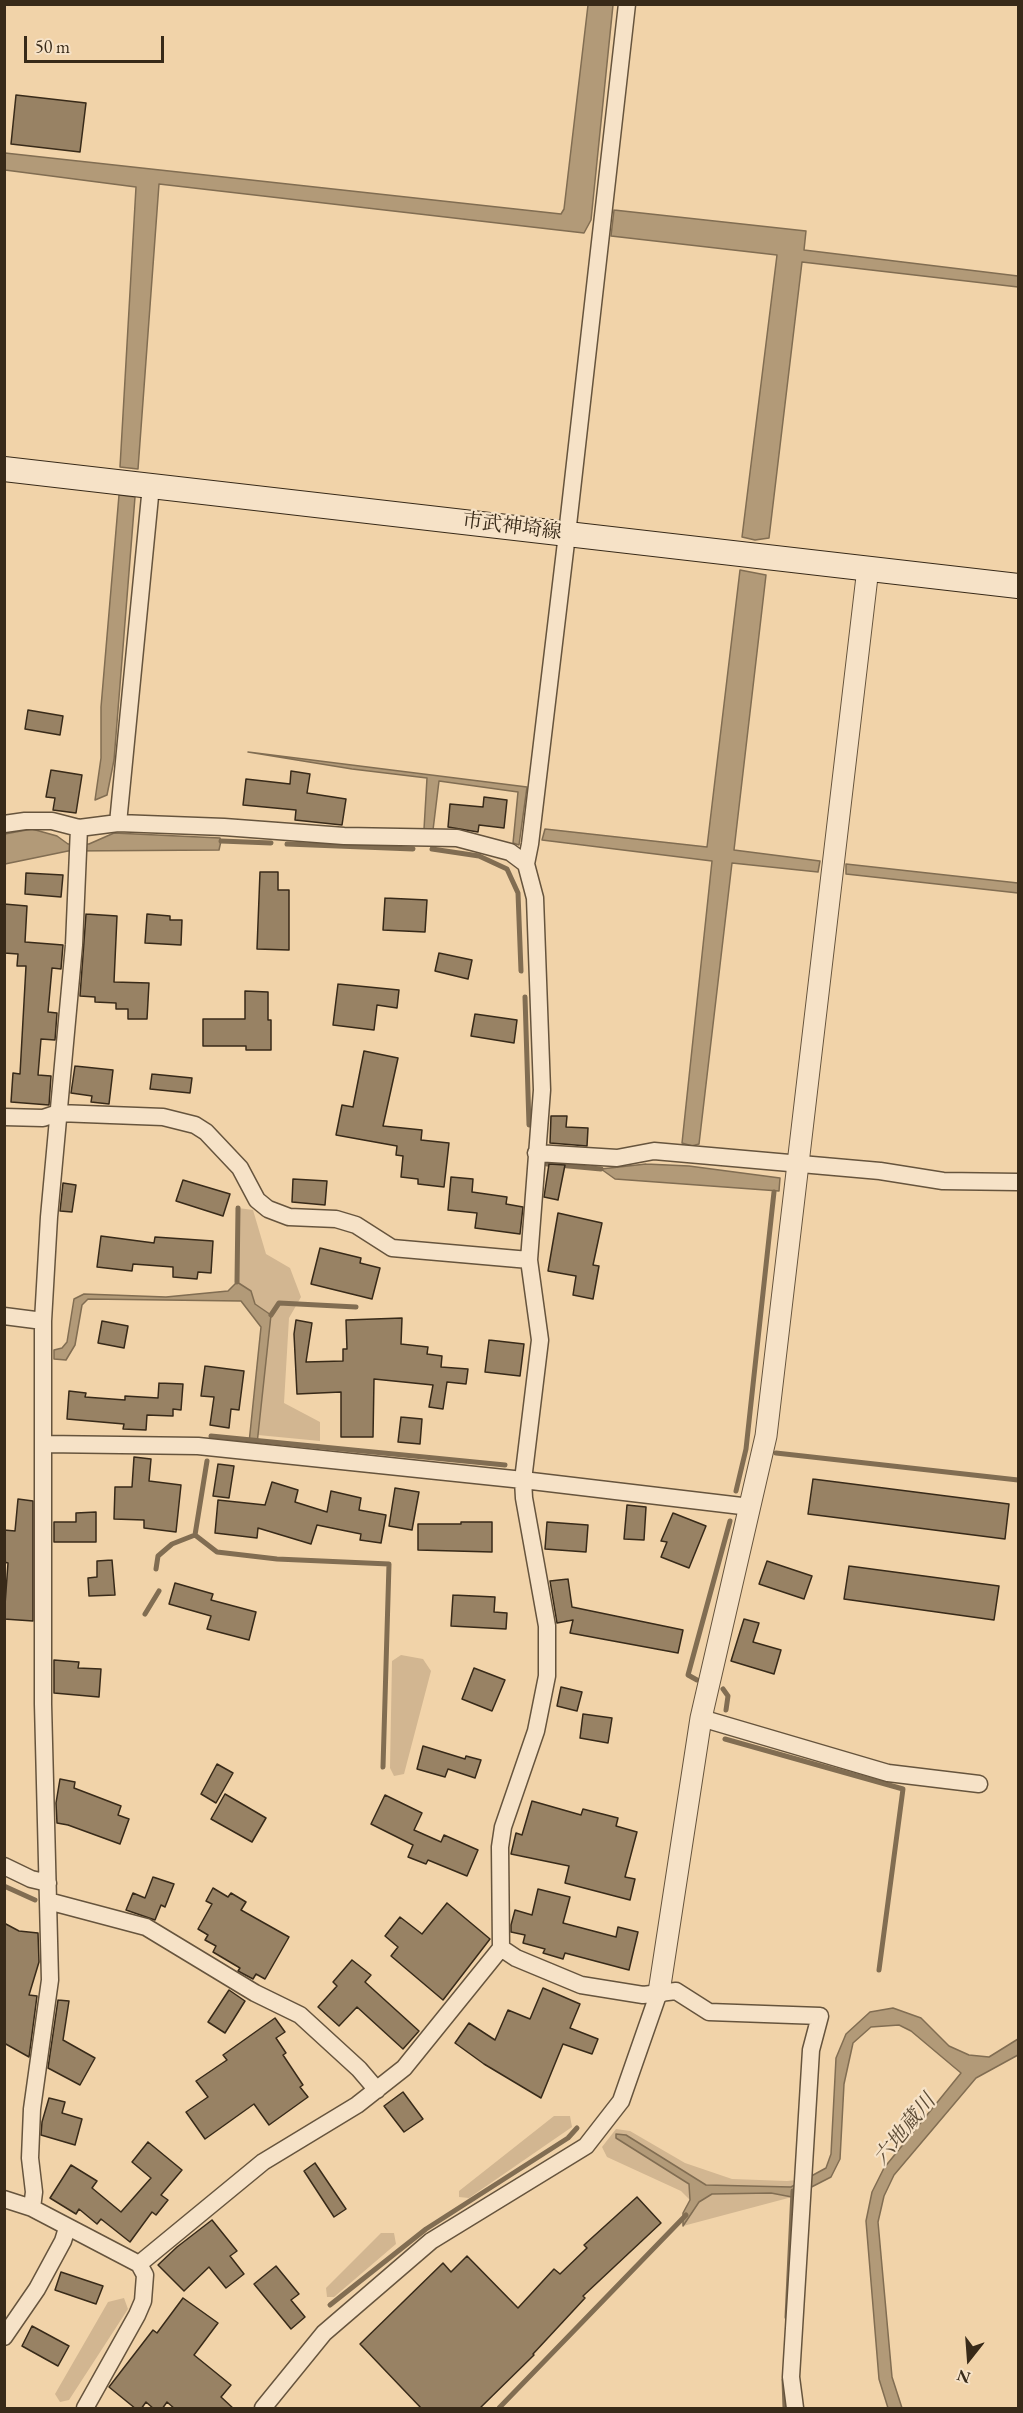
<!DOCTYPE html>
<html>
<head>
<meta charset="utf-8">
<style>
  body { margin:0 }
  #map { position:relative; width:1023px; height:2413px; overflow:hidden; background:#f1d3a9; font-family:"EB Garamond",serif }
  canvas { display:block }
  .frame { position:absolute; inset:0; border:6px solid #382a19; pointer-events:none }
  .north { position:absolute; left:939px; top:2329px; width:60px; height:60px; -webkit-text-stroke:4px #f6e2c7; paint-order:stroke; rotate:197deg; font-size:16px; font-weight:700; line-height:24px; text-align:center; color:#382a19 }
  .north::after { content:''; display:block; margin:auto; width:21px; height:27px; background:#382a19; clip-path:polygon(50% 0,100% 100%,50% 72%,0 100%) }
  .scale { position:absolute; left:24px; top:36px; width:140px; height:27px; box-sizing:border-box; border:3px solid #382a19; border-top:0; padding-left:8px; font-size:18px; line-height:21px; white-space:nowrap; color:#382a19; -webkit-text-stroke:4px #f6e2c7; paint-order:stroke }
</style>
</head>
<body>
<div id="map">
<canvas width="1023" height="2413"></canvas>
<div class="frame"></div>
<div class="north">N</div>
<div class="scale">50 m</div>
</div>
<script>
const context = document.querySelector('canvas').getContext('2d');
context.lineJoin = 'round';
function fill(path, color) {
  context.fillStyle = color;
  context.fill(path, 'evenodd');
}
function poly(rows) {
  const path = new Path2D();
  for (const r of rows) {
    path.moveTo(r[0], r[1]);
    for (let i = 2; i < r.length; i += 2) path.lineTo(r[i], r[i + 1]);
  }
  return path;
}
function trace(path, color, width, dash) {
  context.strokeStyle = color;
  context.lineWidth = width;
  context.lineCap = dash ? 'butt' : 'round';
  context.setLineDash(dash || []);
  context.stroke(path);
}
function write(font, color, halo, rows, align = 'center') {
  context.font = font + ' "EB Garamond","Noto Serif JP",serif';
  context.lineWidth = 4.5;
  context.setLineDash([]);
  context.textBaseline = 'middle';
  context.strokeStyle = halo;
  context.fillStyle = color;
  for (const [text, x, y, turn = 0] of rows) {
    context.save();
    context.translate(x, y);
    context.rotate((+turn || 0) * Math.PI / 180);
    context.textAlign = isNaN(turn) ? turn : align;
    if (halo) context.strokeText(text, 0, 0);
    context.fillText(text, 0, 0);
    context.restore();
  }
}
const green = poly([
  [238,1208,253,1210,266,1254,290,1268,301,1297,289,1318,284,1403,320,1422,320,1441,258,1435,271,1315,255,1304,251,1291,237,1282],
  [401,1655,423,1659,431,1671,404,1774,394,1776,390,1768,392,1661],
  [554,2116,570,2116,572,2127,469,2198,459,2197,459,2191],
  [616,2129,630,2131,685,2163,732,2179,787,2181,806,2179,791,2187,706,2185,626,2135,616,2134,616,2138,689,2184,690,2200,681,2191,607,2157,602,2147],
  [771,2193,792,2197,683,2226,699,2202,712,2194],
  [381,2233,394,2233,396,2244,334,2297,327,2297,326,2288],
  [124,2298,128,2309,69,2400,60,2402,55,2394,108,2302]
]);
const water = poly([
  [588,5,613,5,591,220,584,233,159,184,138,469,120,467,136,187,5,170,5,153,561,214,564,209,588,5],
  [614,210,806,231,804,250,1018,276,1018,287,802,262,769,538,755,540,742,537,777,255,611,236,614,210],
  [119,495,135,497,114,760,107,795,95,800,101,758,101,707,119,495],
  [740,570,766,575,734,850,820,861,818,872,732,863,699,1144,692,1146,682,1143,712,861,542,840,545,829,707,847,740,570],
  [248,752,527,787,519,845,513,843,518,792,439,781,433,830,424,829,427,778,352,769,248,752],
  [32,829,57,836,68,844,89,844,114,833,220,838,221,841,219,850,68,851,5,864,5,834,32,829],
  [846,864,1018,883,1018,893,846,874,846,864],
  [646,1164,689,1166,780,1178,779,1191,615,1179,601,1169,646,1164],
  [237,1282,251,1291,255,1304,271,1315,257,1444,249,1443,261,1327,241,1301,88,1299,82,1305,75,1345,66,1360,54,1359,54,1350,62,1348,67,1342,74,1299,84,1294,166,1297,228,1291,237,1282],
  [893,2008,921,2018,949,2046,969,2055,989,2057,1018,2039,1018,2055,976,2078,894,2175,884,2196,878,2222,892,2377,902,2408,888,2408,879,2379,866,2221,872,2192,884,2168,961,2073,911,2031,899,2025,871,2027,853,2043,844,2084,840,2159,831,2177,792,2197,771,2193,712,2194,699,2202,683,2226,683,2213,690,2200,689,2184,616,2138,616,2134,626,2135,706,2185,791,2187,826,2168,831,2154,836,2058,846,2034,870,2012,893,2008]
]);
const stream = poly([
  [221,841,271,843],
  [287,844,413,849],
  [432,849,479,856,507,869,518,893,521,971],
  [525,997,529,1125],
  [547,1164,601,1169],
  [237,1282,238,1208],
  [271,1315,279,1303,356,1307],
  [211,1436,505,1465],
  [776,1453,1018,1480],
  [736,1491,746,1449,774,1192],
  [195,1535,217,1552,277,1559,389,1564,383,1767],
  [156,1569,158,1556,172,1544,195,1535,207,1461],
  [145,1614,159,1591],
  [697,1680,688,1675,730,1521],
  [723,1689,728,1696,726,1710],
  [725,1739,903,1789,879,1970],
  [4,1886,35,1900],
  [330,2305,426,2229,568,2138,577,2128],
  [787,2317,793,2191],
  [784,2380,785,2408],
  [499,2408,686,2215]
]);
const building = poly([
  [16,95,86,103,80,152,11,144,16,95],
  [28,710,63,716,60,735,25,729,28,710],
  [51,770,82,775,76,813,53,810,55,798,46,797,51,770],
  [291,771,310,774,307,793,346,799,342,825,295,820,296,810,243,805,246,779,290,784,291,771],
  [484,797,507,800,504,828,479,825,478,832,448,827,450,804,483,807,484,797],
  [260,872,278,872,278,890,289,890,289,950,257,949,260,872],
  [26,873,63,875,61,897,25,894,26,873],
  [385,898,427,900,425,932,383,930,385,898],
  [4,904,27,906,25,942,63,945,61,969,52,968,48,1012,57,1013,55,1040,41,1039,38,1075,51,1076,49,1105,11,1102,13,1073,20,1074,26,966,17,966,18,954,4,953,4,904],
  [86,914,117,916,114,982,149,983,147,1019,128,1019,128,1009,116,1009,116,1003,95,1002,95,997,80,996,86,914],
  [147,914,170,916,170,920,182,920,181,945,145,943,147,914],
  [439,953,472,960,468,979,435,971,439,953],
  [338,984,399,990,397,1008,377,1005,374,1030,333,1025,338,984],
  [245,991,268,992,268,1020,271,1020,271,1050,246,1050,246,1046,203,1046,203,1019,245,1019,245,991],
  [475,1014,517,1020,514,1043,471,1036,475,1014],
  [364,1051,398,1058,383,1126,422,1130,421,1140,449,1143,444,1187,418,1184,418,1179,401,1177,403,1156,396,1155,397,1146,336,1135,342,1105,353,1107,364,1051],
  [75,1066,113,1070,109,1104,91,1102,92,1096,71,1093,75,1066],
  [152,1074,192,1078,190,1093,150,1089,152,1074],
  [551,1116,567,1116,566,1127,588,1128,587,1146,550,1143,551,1116],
  [549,1164,565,1165,558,1200,544,1197,549,1164],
  [451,1177,473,1179,472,1192,507,1197,506,1204,523,1207,520,1234,475,1228,477,1213,448,1210,451,1177],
  [293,1179,327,1181,325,1205,292,1202,293,1179],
  [183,1180,230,1194,223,1216,176,1201,183,1180],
  [63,1183,76,1185,72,1212,60,1211,63,1183],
  [558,1213,602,1223,593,1265,599,1266,593,1299,573,1295,576,1276,548,1271,558,1213],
  [101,1236,154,1243,155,1237,213,1241,211,1273,198,1272,197,1279,173,1277,173,1267,133,1264,132,1271,97,1267,101,1236],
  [320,1248,361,1258,360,1263,380,1268,372,1299,311,1284,320,1248],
  [402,1318,401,1344,428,1347,427,1354,442,1356,441,1367,468,1369,466,1384,447,1382,443,1409,429,1407,433,1385,374,1379,373,1437,341,1437,341,1392,297,1394,294,1334,296,1320,312,1323,306,1362,343,1361,343,1349,347,1349,346,1320,402,1318],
  [102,1321,128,1326,124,1348,98,1343,102,1321],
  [489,1340,524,1344,520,1376,485,1372,489,1340],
  [205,1366,244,1371,239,1410,231,1409,229,1428,210,1425,214,1397,201,1396,205,1366],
  [159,1383,183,1384,181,1410,173,1409,173,1416,147,1415,146,1430,123,1429,124,1424,67,1419,69,1391,86,1393,85,1397,125,1400,125,1396,158,1398,159,1383],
  [401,1417,422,1419,420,1444,398,1442,401,1417],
  [134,1457,151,1459,149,1481,181,1485,176,1532,144,1528,144,1520,114,1519,115,1487,132,1487,134,1457],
  [218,1464,234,1466,229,1498,213,1496,218,1464],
  [813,1479,1009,1504,1005,1539,808,1514,813,1479],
  [272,1482,298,1490,295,1502,327,1512,331,1491,361,1498,359,1510,386,1515,381,1543,360,1540,361,1534,317,1525,311,1544,258,1528,257,1538,215,1533,218,1500,265,1505,272,1482],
  [395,1488,419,1492,412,1530,389,1526,395,1488],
  [18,1499,33,1501,33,1621,4,1619,8,1563,4,1562,4,1530,15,1531,18,1499],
  [627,1505,646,1507,644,1540,624,1539,627,1505],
  [96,1512,96,1542,54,1542,54,1522,76,1522,76,1513,96,1512],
  [673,1513,706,1526,689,1568,661,1557,667,1542,661,1541,673,1513],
  [461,1522,492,1522,492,1552,418,1550,418,1524,461,1524,461,1522],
  [547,1522,588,1525,586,1552,545,1549,547,1522],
  [112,1560,115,1595,89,1596,88,1578,97,1577,97,1561,112,1560],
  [767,1561,812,1576,804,1599,759,1584,767,1561],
  [849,1566,999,1586,994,1620,844,1599,849,1566],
  [568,1579,572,1607,683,1630,678,1653,570,1633,573,1620,557,1623,550,1581,568,1579],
  [175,1583,213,1594,211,1600,256,1612,249,1640,207,1629,211,1616,169,1604,175,1583],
  [453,1595,495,1597,494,1612,507,1613,506,1629,451,1626,453,1595],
  [744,1619,759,1623,753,1642,781,1650,774,1674,731,1661,744,1619],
  [54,1660,79,1662,78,1668,101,1669,99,1697,54,1693,54,1660],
  [474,1668,505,1680,492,1711,462,1699,474,1668],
  [561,1687,582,1692,577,1711,557,1706,561,1687],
  [583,1714,612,1718,608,1743,580,1738,583,1714],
  [423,1746,465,1759,466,1756,481,1760,475,1778,448,1769,445,1777,417,1769,423,1746],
  [217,1764,233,1773,216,1803,201,1794,217,1764],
  [60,1779,75,1782,74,1788,121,1806,118,1815,129,1819,120,1844,68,1825,57,1823,56,1803,60,1779],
  [225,1794,266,1818,252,1842,211,1819,225,1794],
  [385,1795,422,1813,414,1830,441,1842,444,1835,478,1850,467,1876,428,1860,426,1864,408,1857,413,1845,371,1824,385,1795],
  [532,1801,581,1815,583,1809,618,1818,616,1826,637,1832,625,1877,635,1879,630,1900,565,1883,569,1866,511,1854,516,1833,522,1835,532,1801],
  [153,1877,174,1884,165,1907,161,1905,155,1920,126,1910,133,1893,145,1898,153,1877],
  [213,1888,228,1897,231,1893,246,1902,241,1910,289,1937,265,1979,256,1974,253,1979,238,1971,240,1968,213,1952,216,1946,205,1940,208,1935,198,1929,212,1904,206,1901,213,1888],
  [538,1889,570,1897,563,1923,616,1937,618,1927,638,1932,629,1970,565,1953,563,1959,543,1953,545,1949,523,1943,525,1935,511,1932,511,1925,515,1910,532,1915,538,1889],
  [447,1903,490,1939,443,2000,391,1956,398,1947,385,1936,400,1917,422,1934,447,1903],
  [4,1923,19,1931,38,1933,39,1962,29,1995,37,1996,29,2057,4,2043,4,1923],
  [352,1960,371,1975,365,1982,419,2031,403,2049,357,2007,339,2026,318,2007,337,1986,333,1982,352,1960],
  [543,1988,580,2004,570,2028,598,2039,592,2054,563,2044,541,2098,484,2064,455,2043,469,2023,495,2040,508,2010,530,2019,543,1988],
  [229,1990,245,2001,225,2033,208,2022,229,1990],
  [58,2000,69,2001,63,2040,95,2058,80,2085,48,2068,58,2000],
  [275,2018,285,2032,276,2038,286,2053,283,2055,303,2085,300,2087,308,2097,269,2125,254,2104,205,2139,186,2112,208,2097,196,2081,227,2060,223,2055,275,2018],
  [403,2092,423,2119,404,2132,384,2106,403,2092],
  [49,2098,65,2102,62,2113,82,2119,75,2145,41,2135,42,2122,49,2098],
  [148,2142,182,2170,161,2195,168,2200,156,2215,152,2212,130,2242,101,2219,97,2224,79,2209,76,2214,50,2198,71,2165,97,2181,92,2188,121,2212,151,2178,132,2162,148,2142],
  [315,2163,346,2209,334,2217,304,2171,315,2163],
  [637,2197,661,2223,583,2296,585,2298,533,2354,534,2355,479,2409,422,2409,360,2344,443,2263,451,2272,467,2256,518,2308,554,2269,560,2274,587,2248,584,2245,637,2197],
  [212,2220,237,2251,230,2256,244,2274,226,2288,209,2267,184,2291,158,2265,177,2247,212,2220],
  [276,2266,299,2294,291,2300,305,2317,291,2329,254,2284,276,2266],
  [61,2272,103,2286,96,2304,55,2290,61,2272],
  [183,2298,218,2323,194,2355,231,2385,221,2397,234,2409,175,2409,167,2402,162,2409,154,2409,146,2402,141,2409,136,2409,109,2387,153,2330,157,2333,183,2298],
  [32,2326,69,2346,58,2366,22,2346,32,2326]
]);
const minor = poly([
  [118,823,224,827,344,836,457,838,510,852,526,864],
  [4,824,25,821,52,821,79,828],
  [4,1117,43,1118,58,1113,163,1117,195,1125,206,1132,240,1168,257,1200,268,1209,289,1217,336,1219,356,1225,392,1248,529,1260],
  [536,1153,617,1158,654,1151,880,1171,943,1181,1018,1182],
  [4,1316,43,1321],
  [44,1444,198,1446,523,1480,750,1507],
  [701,1718,888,1773,979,1784],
  [4,1866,31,1879,48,1883],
  [48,1901,146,1927,255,1993,300,2015,359,2069,377,2090],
  [501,1948,500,1847,503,1827,536,1731,547,1676,547,1626,524,1498,523,1480,540,1340,529,1260,542,1090,535,898,526,864,530,844,567,534,627,4],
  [4,2199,32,2208,139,2264,145,2275,143,2301,137,2315,85,2408],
  [32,2208,34,2192,30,2158,32,2109,50,1980,43,1704,43,1321,49,1217,74,945,79,828,118,823,151,486],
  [139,2264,263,2162,357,2105,404,2068,501,1948,516,1958,581,1985,643,1995,676,1991,709,2012,820,2016,811,2050,802,2198,791,2377,795,2408],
  [4,2337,37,2289,63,2241,67,2228],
  [263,2408,324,2333,431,2241,586,2146,621,2101,659,1992]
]);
const tertiary = poly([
  [659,1992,701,1718,766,1436,868,568]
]);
const secondary = poly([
  [4,469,1018,586]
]);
const streetNames = [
  ["市武神埼線",512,527,7]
];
const waterNames = [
  ["六地蔵川",905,2130,-51]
];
fill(green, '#d2b691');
fill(water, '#b29a78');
trace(water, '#816d52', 1.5);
trace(stream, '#816d52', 5);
fill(building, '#988264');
trace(building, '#382a19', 1.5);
trace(minor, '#66543d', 19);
trace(tertiary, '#66543d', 23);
trace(secondary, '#382a19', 26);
trace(minor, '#f6e2c7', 16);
trace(tertiary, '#f6e2c7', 21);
trace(secondary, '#f6e2c7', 24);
write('20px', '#382a19', '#f6e2c7', streetNames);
write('italic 21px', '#5d4c36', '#f6e2c7', waterNames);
</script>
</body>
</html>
